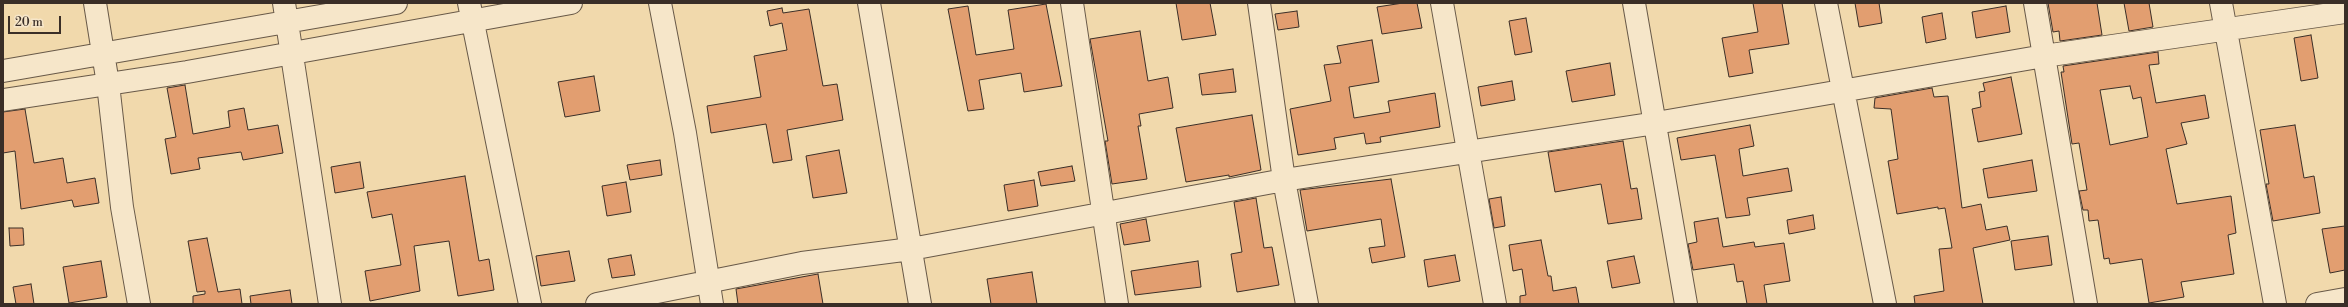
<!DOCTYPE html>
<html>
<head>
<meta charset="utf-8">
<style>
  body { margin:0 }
  #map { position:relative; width:2348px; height:307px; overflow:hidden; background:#f1d9ac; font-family:"Libre Bodoni",serif }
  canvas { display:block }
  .frame { position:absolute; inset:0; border:4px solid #3a2e27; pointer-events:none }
  .scale { position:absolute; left:8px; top:16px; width:53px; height:18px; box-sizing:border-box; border:2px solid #3a2e27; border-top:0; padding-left:5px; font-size:12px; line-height:14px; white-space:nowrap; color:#3a2e27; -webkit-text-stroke:3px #f6e6c9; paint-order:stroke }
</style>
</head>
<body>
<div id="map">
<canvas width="2348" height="307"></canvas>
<div class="frame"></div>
<div class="scale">20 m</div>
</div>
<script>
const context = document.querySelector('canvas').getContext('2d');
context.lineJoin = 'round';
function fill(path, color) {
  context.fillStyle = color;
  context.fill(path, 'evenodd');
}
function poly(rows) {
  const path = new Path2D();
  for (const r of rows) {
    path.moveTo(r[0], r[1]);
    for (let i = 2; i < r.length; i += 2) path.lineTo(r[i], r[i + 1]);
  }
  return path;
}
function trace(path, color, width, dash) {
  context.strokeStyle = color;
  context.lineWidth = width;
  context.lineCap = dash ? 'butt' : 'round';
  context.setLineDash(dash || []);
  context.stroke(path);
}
const building = poly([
  [1176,3,1210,3,1216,35,1182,40,1176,3],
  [1403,3,1417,3,1422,28,1382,34,1377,7,1403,3],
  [1753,3,1782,3,1789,44,1749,50,1753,73,1729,77,1722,38,1758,32,1753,3],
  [1855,3,1879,3,1882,23,1859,27,1855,3],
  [2048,3,2097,3,2102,35,2060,41,2059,31,2053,32,2048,3],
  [2124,3,2149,3,2153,27,2129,31,2124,3],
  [1046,4,1062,86,1024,92,1021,73,979,80,984,109,968,111,948,9,968,6,976,55,1014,49,1008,10,1046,4],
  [2006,6,2010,32,1976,38,1972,12,2006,6],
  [782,8,783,13,809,9,823,86,837,84,843,120,787,130,792,160,773,163,766,124,711,133,707,106,761,97,754,56,787,50,782,23,770,26,767,11,782,8],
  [1297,11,1299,27,1278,30,1275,14,1297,11],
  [1942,13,1946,39,1926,43,1922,17,1942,13],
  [1526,18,1532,52,1515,55,1509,21,1526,18],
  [1140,31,1148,81,1168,77,1173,108,1139,114,1141,126,1138,126,1147,179,1112,184,1105,141,1108,141,1090,39,1140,31],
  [2311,35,2318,78,2301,81,2294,38,2311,35],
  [1372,40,1379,82,1349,87,1354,118,1390,112,1388,101,1435,93,1440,127,1380,137,1381,142,1366,144,1364,133,1334,138,1336,149,1298,155,1290,109,1331,101,1324,65,1341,63,1337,46,1372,40],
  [2158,52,2159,64,2149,65,2156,103,2205,95,2209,118,2181,123,2187,144,2166,149,2177,204,2231,196,2236,233,2228,235,2234,274,2181,282,2184,297,2149,303,2142,259,2110,264,2109,258,2104,259,2098,220,2089,221,2088,210,2083,210,2079,191,2087,190,2079,143,2072,144,2061,72,2064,72,2063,66,2158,52],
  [2130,86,2133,99,2141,97,2148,137,2110,145,2100,90,2130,86],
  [1610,63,1615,95,1572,102,1566,71,1610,63],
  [1233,69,1236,92,1202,95,1199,74,1233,69],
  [594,76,600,111,565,117,558,82,594,76],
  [2011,77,2022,134,1978,142,1972,109,1981,107,1979,92,1985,91,1983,83,2011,77],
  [1512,81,1515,100,1481,106,1478,87,1512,81],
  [185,85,193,134,230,127,228,111,244,108,248,130,278,125,283,153,243,160,241,152,198,158,200,169,171,174,165,139,176,137,167,88,185,85],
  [1932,88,1934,97,1948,96,1962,208,1981,204,1986,230,2007,226,2010,240,1973,248,1983,304,1915,304,1914,296,1944,291,1939,249,1952,248,1945,208,1938,209,1938,207,1897,214,1888,161,1898,159,1891,109,1874,108,1875,98,1932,88],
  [25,109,34,163,63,158,67,183,95,178,99,203,74,207,72,200,21,209,15,151,3,153,3,112,25,109],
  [1252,115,1261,170,1229,177,1229,175,1186,182,1176,128,1252,115],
  [1750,125,1754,146,1739,149,1743,176,1788,168,1792,191,1747,198,1750,215,1726,218,1715,155,1681,160,1677,138,1750,125],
  [2295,125,2304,178,2314,176,2320,213,2273,221,2266,184,2269,184,2260,130,2295,125],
  [1623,141,1631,189,1637,188,1642,219,1608,224,1601,184,1555,192,1548,152,1623,141],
  [839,150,847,193,813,198,806,156,839,150],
  [660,160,662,175,630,180,627,165,660,160],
  [2032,160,2037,191,1988,198,1983,169,2032,160],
  [360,162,364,188,335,193,331,167,360,162],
  [1072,166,1075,181,1041,186,1038,172,1072,166],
  [465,176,479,261,489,259,494,290,458,296,449,241,414,246,420,291,370,301,365,271,401,265,392,214,372,218,367,192,465,176],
  [1391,179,1405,257,1372,263,1369,248,1385,246,1381,219,1307,231,1300,190,1391,179],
  [1034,180,1038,206,1008,211,1004,185,1034,180],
  [626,182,631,212,607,216,602,186,626,182],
  [1501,197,1505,226,1494,228,1489,199,1501,197],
  [1256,198,1264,248,1272,247,1279,285,1237,292,1231,254,1242,252,1234,202,1256,198],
  [1813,215,1815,229,1789,234,1787,220,1813,215],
  [1718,218,1723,247,1754,242,1755,247,1784,243,1790,281,1764,285,1767,304,1747,304,1743,281,1737,282,1734,264,1693,270,1688,244,1697,242,1694,222,1718,218],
  [1146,219,1150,241,1124,245,1120,224,1146,219],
  [2345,226,2345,270,2330,273,2322,229,2345,226],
  [9,228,23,228,24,245,10,246,9,228],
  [2048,236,2052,265,2015,270,2011,241,2048,236],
  [207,238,218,292,240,289,242,304,193,304,193,296,205,294,205,291,197,292,188,241,207,238],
  [1541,240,1548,276,1551,276,1553,291,1576,287,1579,304,1520,304,1520,296,1526,295,1522,269,1513,271,1509,245,1541,240],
  [569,251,575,281,541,286,536,256,569,251],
  [631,255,635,275,612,278,608,259,631,255],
  [1455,255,1460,281,1428,287,1424,260,1455,255],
  [1634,256,1640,283,1612,288,1607,261,1634,256],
  [101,261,107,297,69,303,63,267,101,261],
  [1198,261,1201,287,1135,295,1131,271,1198,261],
  [1032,272,1037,304,991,304,987,279,1032,272],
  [818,274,823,304,738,304,736,289,818,274],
  [31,284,34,304,16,304,13,287,31,284],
  [290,290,292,304,251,304,250,296,290,290]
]);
const minor = poly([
  [95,3,108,84,122,207,139,304],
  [284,3,330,304],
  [469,3,530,304],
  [660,3,685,133,712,304],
  [869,3,920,304],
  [1072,3,1117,304],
  [1259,3,1284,180,1307,304],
  [1442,3,1495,304],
  [1634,3,1686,304],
  [1826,3,1885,304],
  [2035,3,2086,304],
  [2221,3,2275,304],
  [3,71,396,3],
  [3,100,187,72,571,3],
  [597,304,802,263,911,249,1284,180,1656,123,2044,56,2345,12],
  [2317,304,2345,299]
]);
fill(building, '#e29e70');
trace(building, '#3a2e27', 1);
trace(minor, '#685948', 24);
trace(minor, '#f6e6c9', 22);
</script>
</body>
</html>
